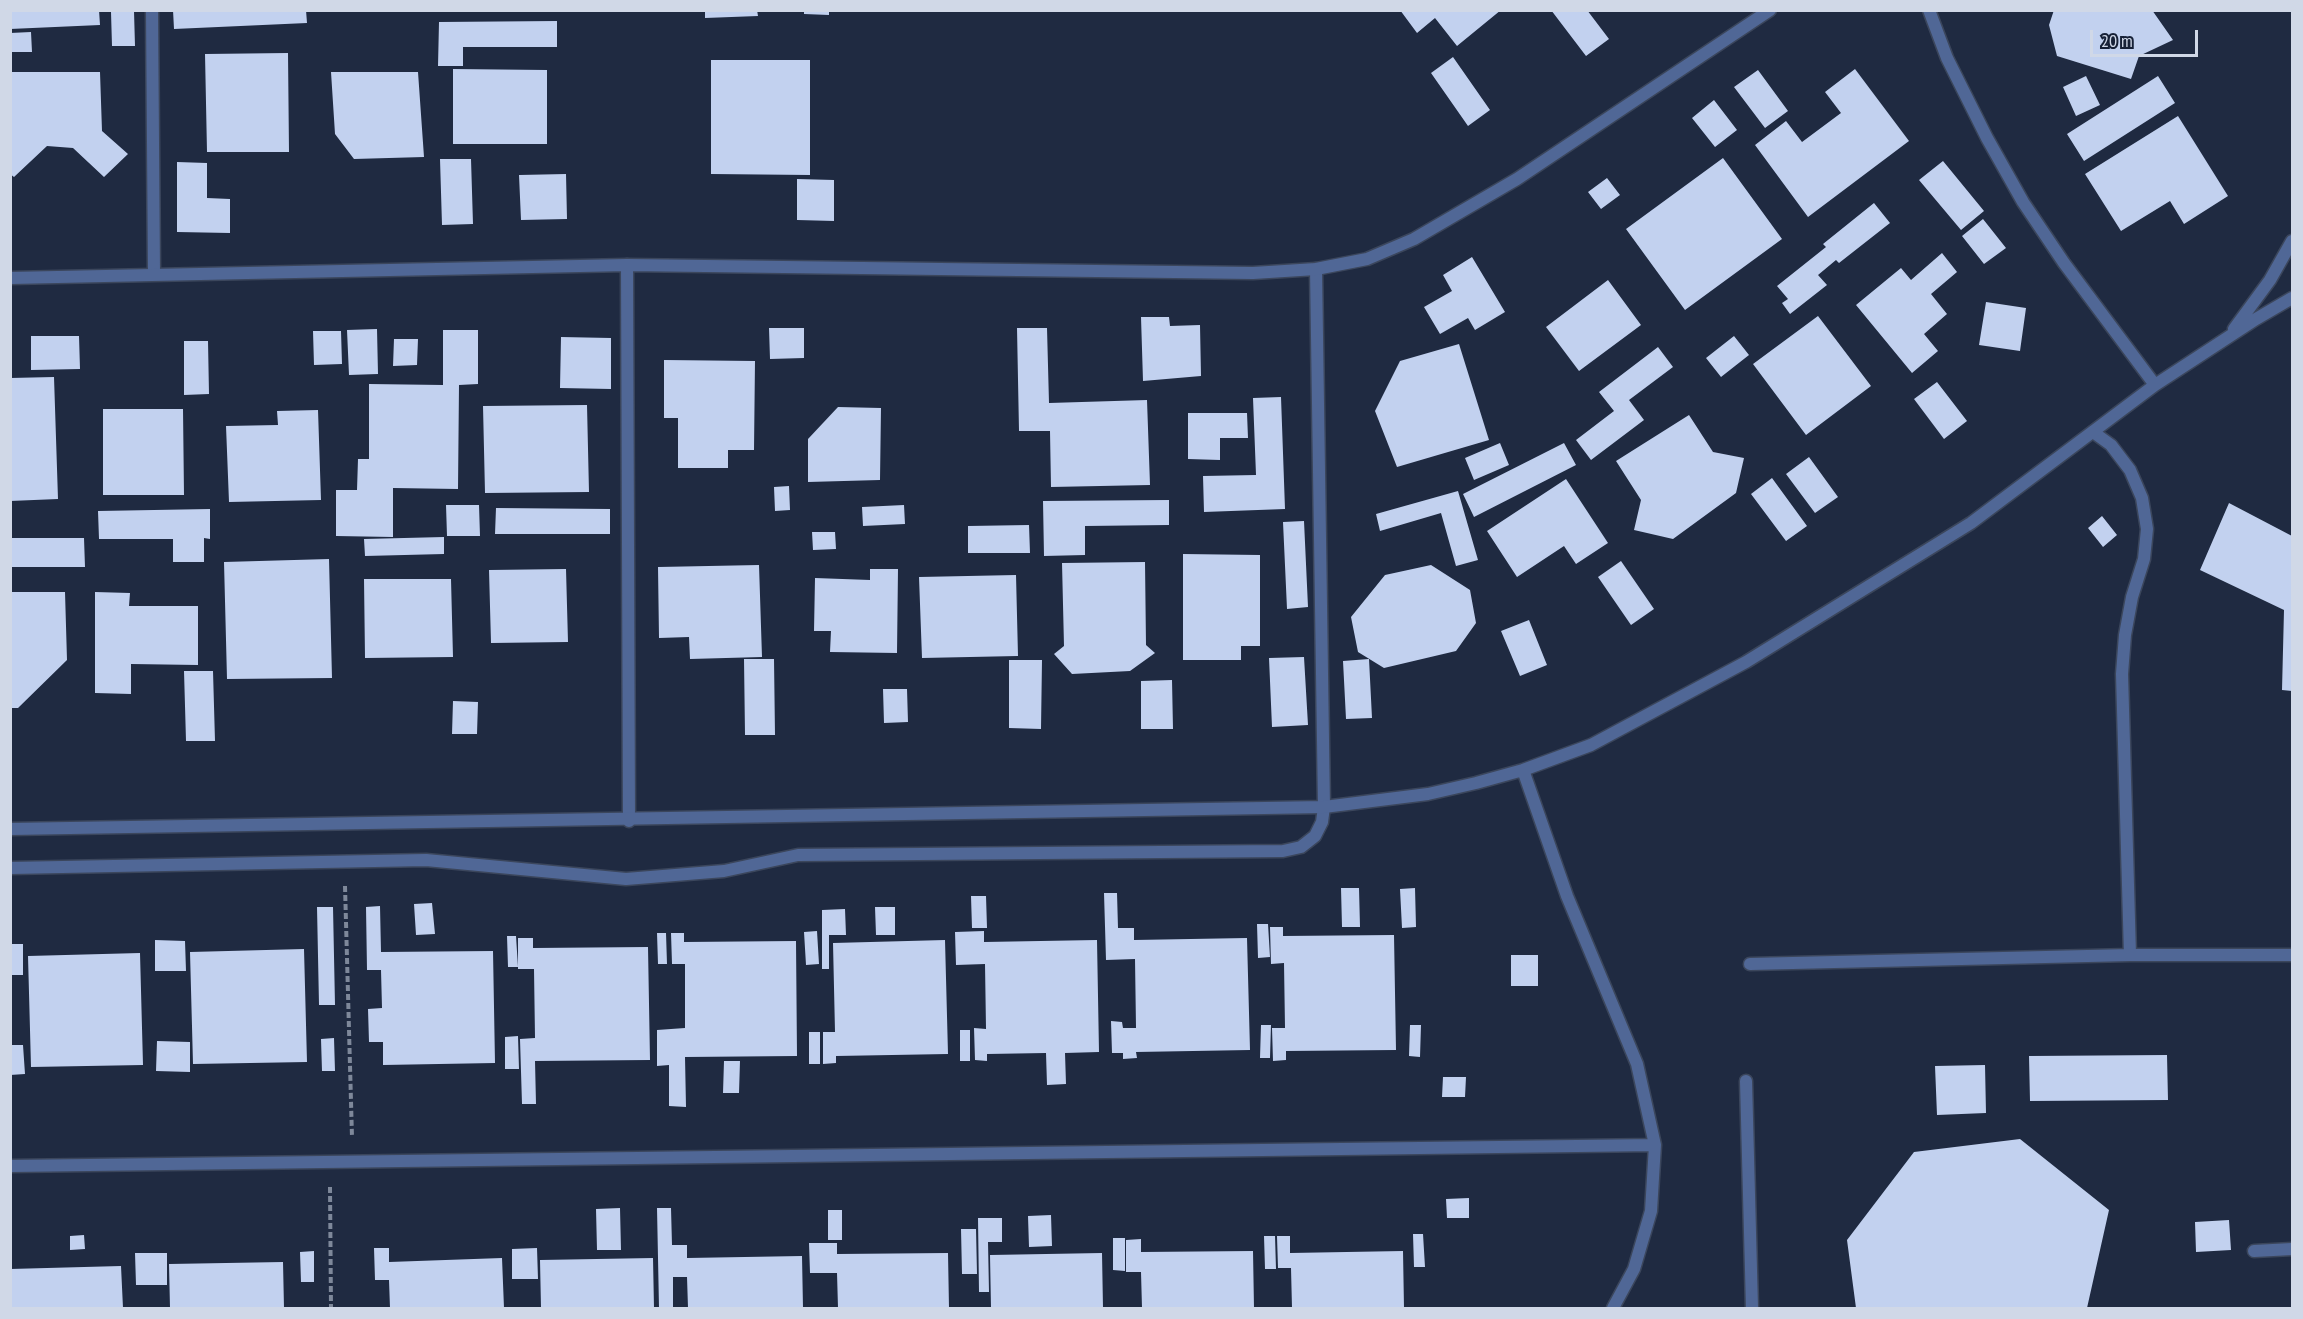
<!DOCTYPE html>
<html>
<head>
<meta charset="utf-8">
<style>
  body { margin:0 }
  #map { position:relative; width:2303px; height:1319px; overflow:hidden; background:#1f2a41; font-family:"PT Sans Narrow",sans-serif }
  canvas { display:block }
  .frame { position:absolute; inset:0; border:12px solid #d0d8e7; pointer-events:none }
  .scale { position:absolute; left:2090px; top:30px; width:108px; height:27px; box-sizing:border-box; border:3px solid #d0d8e7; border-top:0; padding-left:8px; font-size:18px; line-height:21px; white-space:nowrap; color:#d0d8e7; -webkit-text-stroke:4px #162036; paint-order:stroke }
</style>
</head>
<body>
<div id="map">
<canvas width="2303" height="1319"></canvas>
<div class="frame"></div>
<div class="scale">20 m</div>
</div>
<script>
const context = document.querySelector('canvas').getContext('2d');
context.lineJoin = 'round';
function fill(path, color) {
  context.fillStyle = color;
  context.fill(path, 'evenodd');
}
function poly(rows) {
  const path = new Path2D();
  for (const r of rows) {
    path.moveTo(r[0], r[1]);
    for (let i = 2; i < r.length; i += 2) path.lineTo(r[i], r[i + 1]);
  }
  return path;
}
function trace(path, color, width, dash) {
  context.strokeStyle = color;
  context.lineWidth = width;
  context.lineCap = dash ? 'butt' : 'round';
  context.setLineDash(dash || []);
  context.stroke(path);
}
const building = poly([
  [10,10,99,10,100,25,10,29],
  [173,10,306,10,307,23,174,29],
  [705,10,757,10,758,16,705,18],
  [804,10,829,10,829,15,804,14],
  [1400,10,1501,10,1457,46,1435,18,1417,33],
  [1551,10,1587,10,1609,39,1586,56],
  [2054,10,2152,10,2173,40,2139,56,2131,79,2057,56,2049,25],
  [134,11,135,46,112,46,111,12],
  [557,21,557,47,463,47,463,66,438,66,439,22],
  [31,32,32,52,10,52,10,33],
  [288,53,289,152,207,152,205,54],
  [1453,57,1490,110,1468,126,1431,73],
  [711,60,810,60,810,175,711,174],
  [453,69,547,70,547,144,453,144],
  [1855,69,1909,141,1808,217,1755,145,1786,121,1802,142,1841,113,1825,92],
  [1758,70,1788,111,1765,128,1734,87],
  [10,72,100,72,102,131,128,154,104,177,73,148,47,146,14,177,10,174],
  [331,72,418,72,424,157,354,159,335,134],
  [2086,76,2100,105,2076,116,2063,87],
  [2158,76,2175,103,2084,161,2067,134],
  [1714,100,1737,130,1715,147,1692,118],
  [2178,116,2228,196,2184,224,2170,201,2121,231,2085,174],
  [1723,158,1782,239,1685,310,1626,229],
  [440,159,471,159,473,224,442,225],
  [1943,161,1984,211,1961,230,1919,180],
  [177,162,207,163,207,198,230,199,230,233,177,232],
  [566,174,567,219,521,220,519,175],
  [1607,178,1620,195,1601,209,1588,192],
  [797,179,834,180,834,221,797,220],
  [1874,203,1890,223,1839,263,1836,260,1818,275,1827,285,1790,314,1782,303,1788,299,1777,286,1826,247,1823,244],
  [1983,219,2006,248,1984,264,1962,236],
  [1942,253,1957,272,1931,294,1947,314,1924,334,1938,351,1912,373,1856,305,1901,268,1911,280],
  [1472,257,1505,312,1475,330,1468,318,1440,334,1424,307,1452,291,1443,275],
  [1608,280,1641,325,1579,371,1546,327],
  [1986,302,2026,308,2020,351,1979,345],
  [1818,316,1871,386,1806,435,1753,364],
  [1141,317,1169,317,1170,326,1200,325,1201,376,1143,381],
  [769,328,804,328,804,358,770,359],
  [1017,328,1047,328,1049,403,1147,400,1150,485,1051,487,1050,431,1019,431],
  [377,329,378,374,349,375,347,330],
  [443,330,478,330,478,384,459,385,458,489,393,488,393,537,336,536,336,490,357,490,358,459,369,459,369,384,443,385],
  [313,331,341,331,342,364,314,365],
  [31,336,79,336,80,369,31,370],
  [1734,336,1749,355,1721,377,1706,358],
  [561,337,611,338,611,389,560,388],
  [394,339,418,339,417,365,393,366],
  [184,341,208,341,209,394,184,395],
  [1459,344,1489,440,1397,467,1375,411,1400,361],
  [1658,347,1673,367,1629,400,1644,420,1591,460,1576,440,1614,411,1599,392],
  [664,360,755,361,754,450,728,450,728,468,678,468,678,418,664,418],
  [54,377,58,499,10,501,10,378],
  [1937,382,1967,421,1944,439,1914,399],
  [1281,397,1285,509,1204,512,1203,476,1256,475,1253,398],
  [587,405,589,492,485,493,483,406],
  [838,407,881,408,880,480,808,482,808,439],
  [103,409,183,409,184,495,103,495],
  [318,410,321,500,229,502,226,426,278,425,277,411],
  [1188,413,1247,413,1248,438,1220,438,1220,460,1188,459],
  [1689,415,1713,452,1744,458,1736,493,1673,539,1634,530,1641,500,1616,461],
  [1500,443,1509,465,1474,480,1465,458],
  [1564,443,1576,465,1474,517,1463,494],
  [1809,457,1838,497,1815,513,1786,474],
  [1772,478,1807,526,1786,541,1751,494],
  [1566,479,1608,543,1576,564,1564,546,1517,577,1487,531],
  [789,486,790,510,775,511,774,487],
  [1458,491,1478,560,1456,566,1441,513,1380,531,1376,514],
  [1169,500,1169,525,1085,526,1085,555,1044,556,1043,501],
  [2229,503,2292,536,2292,691,2282,690,2284,610,2200,570],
  [446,505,479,505,480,536,447,536],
  [904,505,905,524,863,526,862,507],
  [496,508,610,509,610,534,495,534],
  [210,509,210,539,204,538,204,562,173,562,173,539,99,539,98,511],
  [2102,516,2117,535,2103,547,2088,528],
  [1304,521,1308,607,1287,609,1283,522],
  [1029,525,1030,553,968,553,968,526],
  [812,532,835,532,836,549,813,550],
  [444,537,444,554,365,556,364,539],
  [10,538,84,538,85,567,10,567],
  [1183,554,1260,555,1260,646,1241,646,1241,660,1183,660],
  [329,559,332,678,227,679,224,562],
  [1621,561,1654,609,1631,625,1598,577],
  [1145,562,1146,645,1155,653,1130,671,1072,674,1054,654,1064,646,1062,563],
  [759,565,762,657,690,659,689,637,659,638,658,567],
  [1431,565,1470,590,1476,623,1456,651,1384,668,1358,652,1351,617,1385,575],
  [566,569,568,642,491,643,489,570],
  [870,569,898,569,897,653,830,652,831,631,814,631,815,578,870,580],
  [1016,575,1018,656,922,658,919,577],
  [364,579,451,579,453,657,365,658],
  [10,592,65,592,67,660,18,708,10,708],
  [95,592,130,593,129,606,198,606,198,665,131,664,131,694,95,693],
  [1529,620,1547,665,1520,676,1501,631],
  [1304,657,1308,725,1272,727,1269,658],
  [744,659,774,659,775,735,745,735],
  [1369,659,1372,718,1346,719,1343,661],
  [1009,660,1042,660,1041,729,1009,728],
  [184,671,213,671,215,741,186,741],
  [1172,680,1173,729,1141,729,1141,681],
  [883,689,907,689,908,722,884,723],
  [453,701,478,702,477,734,452,734],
  [1341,888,1359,888,1360,927,1342,927],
  [1415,888,1416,927,1402,928,1400,889],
  [1104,893,1117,893,1118,928,1134,928,1134,940,1247,938,1250,1050,1136,1052,1137,1058,1123,1059,1123,1053,1112,1053,1111,1021,1122,1022,1123,1028,1136,1028,1135,959,1106,960],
  [971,896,986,896,987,928,972,928],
  [432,903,435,934,416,935,414,904],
  [380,906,381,952,493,951,495,1063,383,1065,383,1042,369,1042,368,1009,382,1008,381,970,367,970,366,907],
  [317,907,333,907,335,1005,319,1005],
  [875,907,895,907,895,935,876,935],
  [845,909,846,935,829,935,829,969,822,969,822,910],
  [1257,924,1268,924,1270,957,1258,958],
  [1270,927,1283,927,1283,936,1394,935,1396,1050,1286,1051,1286,1060,1273,1061,1272,1028,1285,1028,1284,963,1271,964],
  [817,931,819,964,806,965,804,932],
  [984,931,984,942,1097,940,1099,1052,1065,1053,1066,1084,1047,1085,1046,1053,987,1054,987,1061,975,1060,974,1028,986,1029,985,964,956,965,955,932],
  [657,933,666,933,667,964,658,964],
  [671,933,684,933,684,942,796,941,797,1056,685,1057,686,1107,669,1106,669,1065,657,1066,657,1030,685,1028,685,964,672,964],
  [507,936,516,936,518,967,508,967],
  [518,938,533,938,533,948,648,947,650,1060,535,1061,536,1104,522,1104,520,1039,535,1038,534,969,518,969],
  [155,940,185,941,186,971,155,971],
  [945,940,948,1054,836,1056,836,1063,823,1064,823,1032,835,1032,833,943],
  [10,944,23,944,23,975,10,975],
  [304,949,307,1062,193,1064,190,952],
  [140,953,143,1065,31,1067,28,956],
  [1511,955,1538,955,1538,986,1511,986],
  [1261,1025,1271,1025,1270,1058,1260,1058],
  [1410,1025,1421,1025,1420,1057,1409,1056],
  [960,1030,970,1030,970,1061,960,1061],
  [809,1032,820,1032,820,1064,809,1064],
  [518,1036,519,1069,505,1069,505,1037],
  [334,1038,335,1071,322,1071,321,1039],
  [157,1041,190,1042,190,1072,156,1071],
  [10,1045,23,1045,25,1074,10,1075],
  [2167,1055,2168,1100,2030,1101,2029,1056],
  [724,1061,740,1061,739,1093,723,1093],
  [1985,1065,1986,1113,1937,1115,1935,1066],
  [1443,1077,1466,1077,1465,1097,1442,1097],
  [2020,1139,2109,1210,2087,1308,1856,1308,1847,1240,1914,1152],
  [1469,1198,1469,1218,1447,1218,1446,1199],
  [620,1208,621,1250,597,1250,596,1209],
  [657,1208,671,1208,672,1245,687,1245,687,1258,802,1256,803,1308,688,1308,687,1277,673,1277,673,1308,659,1308],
  [828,1210,842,1210,842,1240,828,1240],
  [1051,1215,1052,1246,1029,1247,1028,1216],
  [978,1218,1002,1218,1002,1242,988,1242,989,1292,979,1292],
  [2229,1220,2231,1250,2196,1252,2195,1222],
  [961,1229,976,1229,977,1274,962,1274],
  [1413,1234,1423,1234,1425,1267,1414,1267],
  [84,1235,85,1249,70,1250,70,1236],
  [1264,1236,1275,1236,1276,1269,1265,1269],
  [1277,1236,1290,1236,1290,1253,1403,1251,1404,1308,1292,1308,1291,1268,1278,1268],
  [1113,1238,1125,1238,1125,1271,1113,1270],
  [1141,1239,1141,1252,1253,1251,1254,1308,1142,1308,1141,1272,1126,1272,1126,1240],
  [809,1243,837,1243,837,1254,948,1253,949,1308,838,1308,837,1273,810,1273],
  [374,1248,389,1248,389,1262,502,1258,504,1308,390,1308,389,1280,375,1280],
  [537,1248,538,1279,512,1279,512,1249],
  [314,1251,314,1282,301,1282,300,1252],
  [135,1253,167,1253,167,1285,136,1285],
  [1102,1253,1103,1308,991,1308,990,1255],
  [653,1258,654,1308,541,1308,540,1260],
  [283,1262,284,1308,170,1308,169,1264],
  [121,1266,123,1308,10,1308,10,1269]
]);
const path = poly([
  [345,886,352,1137],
  [330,1187,331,1308]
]);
const lane = poly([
  [152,10,154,274],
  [627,265,629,821],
  [2093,432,2111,445,2130,470,2142,498,2147,529,2144,559,2132,597,2125,635,2122,674,2130,955],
  [10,868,426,860,626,879,724,871,798,855,1283,851,1301,847,1315,836,1322,822,1324,807,1316,269],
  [1750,964,2130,955,2292,955],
  [1746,1081,1752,1308],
  [2254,1251,2292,1249]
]);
const street = poly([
  [1929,10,1947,58,1987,138,2023,202,2064,263,2155,385],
  [10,278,627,265,1253,273,1316,269,1367,259,1414,239,1517,179,1770,10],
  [2234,329,2270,280,2292,241],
  [1523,770,1567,896,1637,1064,1655,1145,1651,1211,1634,1269,1613,1308],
  [10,829,1324,807,1428,794,1476,783,1523,770,1591,745,1746,662,1971,523,2155,385,2256,319,2292,298],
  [10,1166,1655,1145]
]);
fill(building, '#c2d1ef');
trace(lane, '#3b465c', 15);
trace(street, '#3b465c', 15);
trace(path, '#7e889a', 4, [6, 3]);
trace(lane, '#506796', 12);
trace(street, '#506796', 12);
</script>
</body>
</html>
